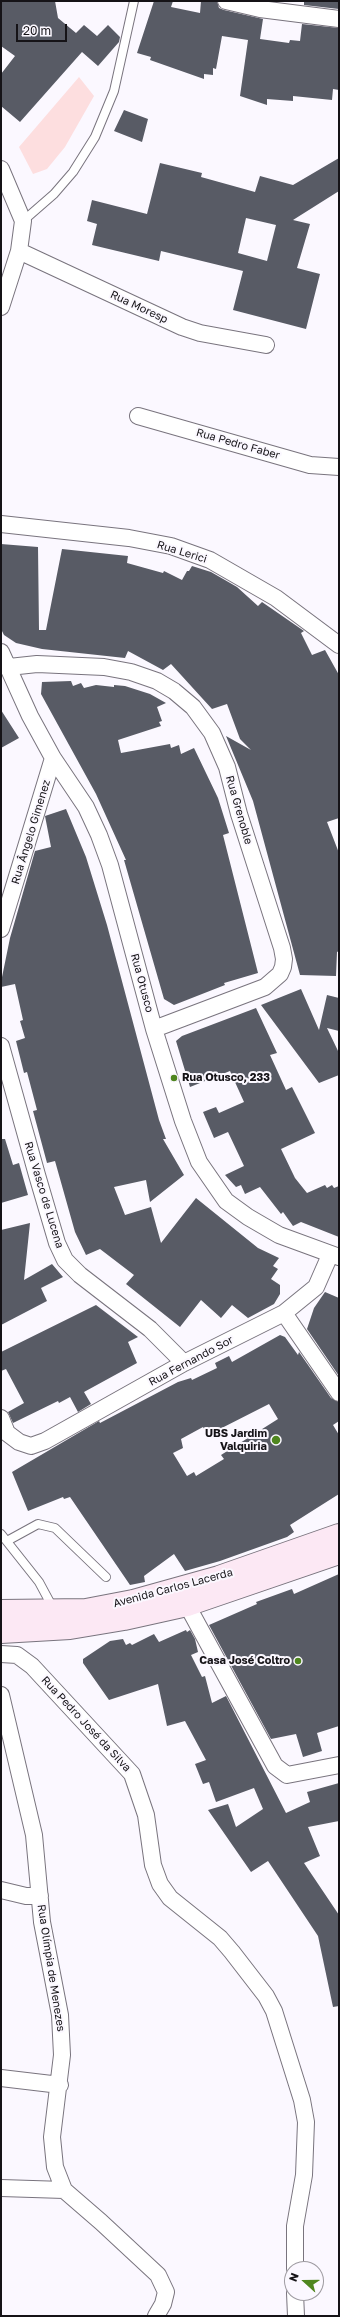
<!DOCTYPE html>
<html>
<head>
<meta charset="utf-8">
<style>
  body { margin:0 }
  #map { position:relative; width:340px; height:2317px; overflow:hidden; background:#fbf8ff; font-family:"Golos Text",sans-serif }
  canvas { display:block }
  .frame { position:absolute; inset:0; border:2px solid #151317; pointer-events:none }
  .north { position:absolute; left:284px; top:2261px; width:40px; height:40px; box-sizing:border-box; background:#fbf8ff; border:1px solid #9f9ca2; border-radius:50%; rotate:291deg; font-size:11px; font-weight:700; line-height:16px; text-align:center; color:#151317 }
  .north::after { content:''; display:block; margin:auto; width:14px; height:18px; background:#4f861f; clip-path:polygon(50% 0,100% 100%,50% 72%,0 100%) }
  .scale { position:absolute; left:16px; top:24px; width:51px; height:18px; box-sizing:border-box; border:2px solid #151317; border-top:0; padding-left:5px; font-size:12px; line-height:14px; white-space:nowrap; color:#151317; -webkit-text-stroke:3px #fbf8ff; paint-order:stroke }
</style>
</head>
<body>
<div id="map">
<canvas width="340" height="2317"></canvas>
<div class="frame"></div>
<div class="north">N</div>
<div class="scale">20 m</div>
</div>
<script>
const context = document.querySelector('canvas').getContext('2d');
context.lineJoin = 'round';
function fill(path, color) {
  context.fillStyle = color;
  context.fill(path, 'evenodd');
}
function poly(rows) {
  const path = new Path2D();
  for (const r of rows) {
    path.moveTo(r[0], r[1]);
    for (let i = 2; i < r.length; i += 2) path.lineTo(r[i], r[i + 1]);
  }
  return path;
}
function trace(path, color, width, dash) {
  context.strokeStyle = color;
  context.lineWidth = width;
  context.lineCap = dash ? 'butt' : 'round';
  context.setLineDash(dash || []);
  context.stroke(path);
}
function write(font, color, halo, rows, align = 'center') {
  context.font = font + ' "Golos Text",sans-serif';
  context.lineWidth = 4;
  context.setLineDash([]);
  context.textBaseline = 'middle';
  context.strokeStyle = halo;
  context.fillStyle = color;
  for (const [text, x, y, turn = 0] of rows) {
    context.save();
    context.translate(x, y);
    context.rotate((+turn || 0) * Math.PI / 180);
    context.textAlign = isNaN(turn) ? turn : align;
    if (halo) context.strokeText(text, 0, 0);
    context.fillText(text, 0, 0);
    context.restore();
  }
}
const green = poly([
  [79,77,94,96,65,147,47,169,33,174,19,147]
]);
const building = poly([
  [1,1,55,1,58,18,76,33,84,25,97,36,108,25,120,37,119,42,98,66,82,52,20,122,1,106,1,74,15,56,1,46],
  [154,1,173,1,171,7,200,13,201,1,217,1,219,8,224,10,263,19,260,39,289,43,290,40,300,41,302,24,339,28,339,90,333,89,332,100,293,96,293,101,267,99,267,105,240,96,248,40,222,36,216,69,213,68,213,75,204,74,204,79,150,60,151,57,137,53],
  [304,1,339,1,339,9,304,5],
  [124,110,148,119,142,142,114,131],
  [339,158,339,191,293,220,310,224,297,268,320,274,306,329,233,310,243,271,161,251,159,261,92,245,97,224,87,221,92,200,147,214,160,163,202,173,201,177,255,192,260,176,293,185],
  [246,218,276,225,267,261,238,253],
  [1,544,38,547,39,630,46,630,62,549,128,556,127,563,163,573,164,571,182,580,187,571,189,571,192,566,211,572,237,587,258,606,262,602,304,631,301,633,312,655,325,650,339,675,339,818,327,822,339,853,339,951,337,952,336,976,300,975,253,801,226,736,251,750,240,739,227,704,212,709,171,664,163,670,128,651,125,658,42,649,16,643,4,635,1,629],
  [71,681,73,686,81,683,84,688,96,685,114,687,114,685,125,686,150,694,166,703,157,707,162,721,159,722,161,726,118,740,121,753,170,744,171,748,179,745,181,754,194,748,218,798,229,833,223,835,258,973,224,983,225,985,174,1005,164,999,124,860,126,860,96,794,41,694,42,682],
  [1,710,19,738,1,748],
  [66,809,86,857,107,925,159,1120,166,1139,163,1139,184,1175,150,1202,146,1180,114,1187,125,1215,151,1207,161,1243,196,1198,258,1248,279,1258,273,1266,278,1269,271,1279,280,1285,280,1294,274,1304,248,1318,232,1305,221,1318,201,1300,180,1327,126,1284,134,1275,100,1249,86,1255,75,1232,55,1161,47,1163,33,1111,37,1110,27,1072,24,1073,16,1041,25,1038,20,1021,23,1020,15,984,1,987,1,982,10,938,35,851,51,847,45,816],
  [301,989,319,1030,327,995,339,998,339,1031,327,1028,339,1053,339,1075,319,1083,261,1005],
  [256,1008,277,1053,270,1055,286,1090,292,1087,315,1133,281,1149,295,1178,307,1193,325,1185,327,1188,332,1185,334,1188,339,1186,339,1237,301,1222,293,1226,283,1212,281,1214,260,1187,245,1194,241,1185,236,1187,225,1175,244,1166,228,1132,214,1138,203,1112,216,1107,219,1113,244,1102,230,1071,190,1087,176,1041,182,1036],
  [1,1139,5,1139,13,1165,19,1163,28,1195,1,1203],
  [30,1223,24,1280,52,1264,63,1277,41,1288,47,1301,1,1325,1,1230],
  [325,1292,339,1298,339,1376,307,1329,314,1308],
  [96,1305,138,1337,128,1342,137,1363,84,1392,91,1404,78,1412,70,1397,59,1403,58,1401,13,1423,8,1412,24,1403,6,1369,1,1371,1,1352],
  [280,1335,285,1337,298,1355,299,1352,331,1398,339,1402,339,1421,333,1425,339,1435,339,1494,290,1525,294,1532,287,1537,220,1561,185,1571,174,1554,144,1576,145,1582,130,1585,70,1497,64,1499,63,1497,28,1511,12,1472,99,1421,100,1423,178,1382,191,1378,192,1380,217,1368,215,1363,229,1356,232,1362],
  [269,1404,278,1419,221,1455,224,1459,196,1476,194,1472,187,1476,173,1453,183,1448,181,1439,203,1427,208,1435],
  [339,1574,339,1726,317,1733,322,1751,303,1757,296,1734,271,1739,209,1625,257,1604,256,1602,292,1589,294,1594],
  [186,1630,187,1632,190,1630,195,1639,198,1652,191,1655,202,1677,205,1676,212,1703,226,1696,286,1813,310,1802,307,1792,339,1783,339,1821,308,1827,320,1856,304,1863,339,1915,339,2006,333,2007,318,1936,268,1861,251,1872,208,1810,228,1804,236,1827,263,1809,254,1788,216,1802,209,1782,203,1784,195,1764,206,1760,185,1721,167,1726,158,1684,109,1700,83,1663,83,1659,110,1641,123,1639,126,1645,130,1643,132,1645,154,1634,159,1642]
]);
const service = poly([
  [23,221,54,194,73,172,95,137,114,91,134,1],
  [1,1534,39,1582,53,1608],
  [7,1541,38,1524,55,1528,106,1577]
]);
const minor = poly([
  [226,1,260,9,339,19],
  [1,169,23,221,19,251,1,307],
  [19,251,182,327,200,333,266,345],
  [138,416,310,465,339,467],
  [1,524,129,538,171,546,210,560,276,598,339,645],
  [1,652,30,716,53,758,86,807,99,835,110,865,154,1029,183,1121,199,1162,226,1201,248,1217,279,1235,339,1257],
  [9,667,37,664,104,667,131,672,157,681,174,691,193,707,212,733,227,767,239,814,282,948,284,959,283,967,280,974,265,987,154,1029],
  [1,929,53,758],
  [1,1046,37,1175,57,1243,65,1260,80,1275,150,1329,184,1363],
  [284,1313,339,1393],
  [1,1418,7,1433,19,1442,31,1446,45,1441,184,1363,284,1313,316,1287,330,1255],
  [187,1605,275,1766,287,1775,339,1765],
  [1,1654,17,1655,32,1666,132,1774,146,1815,153,1865,160,1884,170,1898,220,1938,232,1952,266,1996,274,2011,302,2100,306,2122,304,2175,295,2226,295,2269],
  [1,1695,34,1835,42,1922,60,2015,62,2055,52,2137,55,2167,64,2190,101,2222,158,2275,166,2292,163,2304,156,2316],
  [1,1890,26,1896,40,1896],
  [1,2078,60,2085],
  [1,2188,64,2190],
  [295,2293,296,2316]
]);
const secondary = poly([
  [1,1611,86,1610,133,1601,219,1577,339,1535],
  [1,1632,70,1628,124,1619,187,1605,339,1553]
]);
const markers = [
  [174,1078,4,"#4f861f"],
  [276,1440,5,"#4f861f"],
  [298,1661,4,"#4f861f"]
];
const streetNames = [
  ["Rua Moresp",139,307,25],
  ["Rua Pedro Faber",238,444,16],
  ["Rua Lerici",182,552,17],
  ["Rua Grenoble",239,810,74],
  ["Rua Ângelo Gimenez",31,832,-73],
  ["Rua Otusco",142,983,75],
  ["Rua Vasco de Lucena",44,1195,73],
  ["Rua Fernando Sor",191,1361,-28],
  ["Avenida Carlos Lacerda",173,1588,-15],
  ["Rua Pedro José da Silva",86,1724,47],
  ["Rua Olímpia de Menezes",51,1968,81]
];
const poiNames = [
  ["Rua Otusco, 233",182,1078,"left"],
  ["UBS Jardim",267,1434],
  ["Valquiria",267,1447],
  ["Casa José Coltro",290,1661]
];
fill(green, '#fddedf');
fill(building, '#585b65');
trace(service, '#79747e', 10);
trace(minor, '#79747e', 18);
trace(secondary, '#79747e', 24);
trace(service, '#fff', 8);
trace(minor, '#fff', 16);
trace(secondary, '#fce8f4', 22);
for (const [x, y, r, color] of markers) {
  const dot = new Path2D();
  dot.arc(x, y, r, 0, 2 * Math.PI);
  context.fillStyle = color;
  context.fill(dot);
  trace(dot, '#fbf8ff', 1.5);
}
write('11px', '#151317', '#fbf8ff', streetNames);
write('bold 11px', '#151317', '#fbf8ff', poiNames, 'right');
</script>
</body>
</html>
